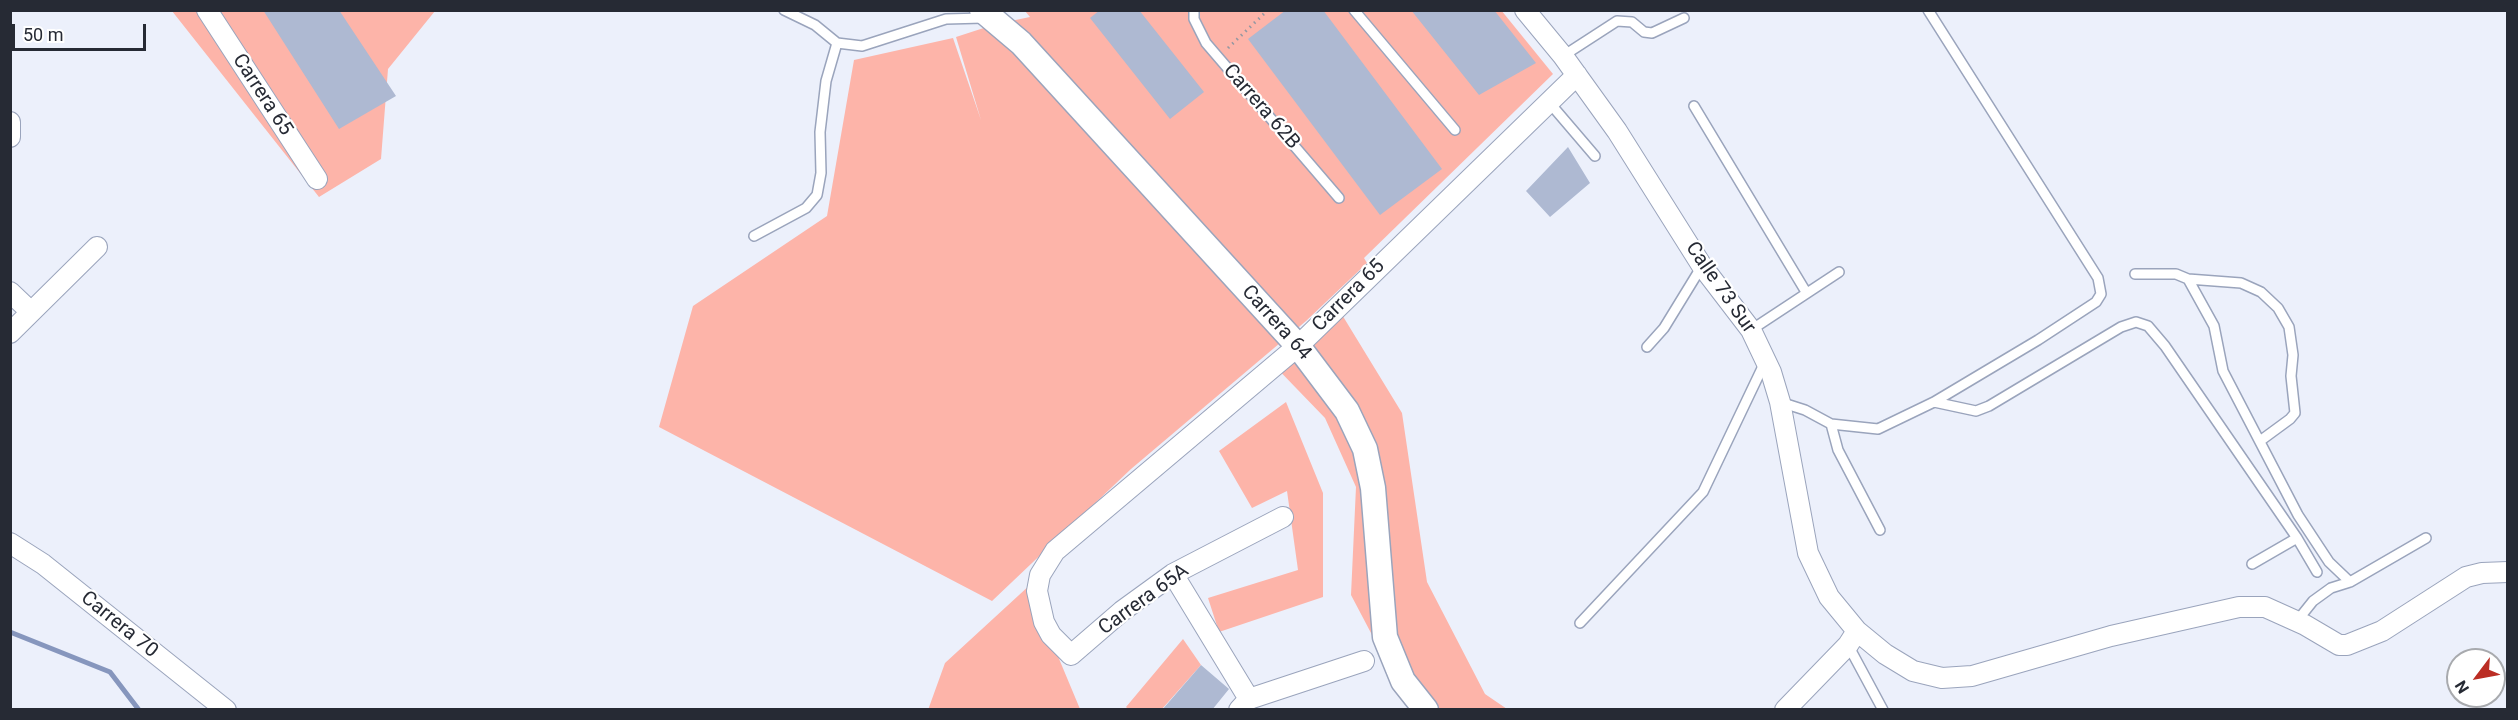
<!DOCTYPE html>
<html>
<head>
<meta charset="utf-8">
<style>
  body { margin:0 }
  #map { position:relative; width:2518px; height:720px; overflow:hidden; background:#ecf0fb; font-family:Roboto,sans-serif }
  canvas { display:block }
  .frame { position:absolute; inset:0; border:12px solid #262a34; pointer-events:none }
  .north { position:absolute; left:2446px; top:648px; width:60px; height:60px; box-sizing:border-box; background:#fff; border:2px solid #a8aaae; border-radius:50%; rotate:238deg; font-size:16px; font-weight:700; line-height:24px; text-align:center; color:#262a34 }
  .north::after { content:''; display:block; margin:auto; width:21px; height:27px; background:#bb2d24; clip-path:polygon(50% 0,100% 100%,50% 72%,0 100%) }
  .scale { position:absolute; left:12px; top:24px; width:134px; height:27px; box-sizing:border-box; border:3px solid #262a34; border-top:0; padding-left:8px; font-size:18px; line-height:21px; white-space:nowrap; color:#262a34; -webkit-text-stroke:4px #fff; paint-order:stroke }
</style>
</head>
<body>
<div id="map">
<canvas width="2518" height="720"></canvas>
<div class="frame"></div>
<div class="north">N</div>
<div class="scale">50 m</div>
</div>
<script>
const context = document.querySelector('canvas').getContext('2d');
context.lineJoin = 'round';
function fill(path, color) {
  context.fillStyle = color;
  context.fill(path, 'evenodd');
}
function poly(rows) {
  const path = new Path2D();
  for (const r of rows) {
    path.moveTo(r[0], r[1]);
    for (let i = 2; i < r.length; i += 2) path.lineTo(r[i], r[i + 1]);
  }
  return path;
}
function trace(path, color, width, dash) {
  context.strokeStyle = color;
  context.lineWidth = width;
  context.lineCap = dash ? 'butt' : 'round';
  context.setLineDash(dash || []);
  context.stroke(path);
}
function write(font, color, halo, rows, align = 'center') {
  context.font = font + ' Roboto,sans-serif';
  context.lineWidth = 4.5;
  context.setLineDash([]);
  context.textBaseline = 'middle';
  context.strokeStyle = halo;
  context.fillStyle = color;
  for (const [text, x, y, turn = 0] of rows) {
    context.save();
    context.translate(x, y);
    context.rotate((+turn || 0) * Math.PI / 180);
    context.textAlign = isNaN(turn) ? turn : align;
    if (halo) context.strokeText(text, 0, 0);
    context.fillText(text, 0, 0);
    context.restore();
  }
}
const green = poly([
  [1501,10,1553,74,1364,258,1367,263,1306,321,1131,469,992,601,659,427,693,306,827,216,854,60,953,38,981,120,956,37,996,24,1030,17,1025,11],
  [172,11,435,11,388,69,381,159,319,197],
  [1333,300,1402,413,1427,582,1485,694,1507,709,1411,709,1351,595,1356,487,1325,418,1268,359],
  [1286,402,1323,493,1323,597,1219,632,1208,598,1298,570,1287,491,1252,508,1219,451],
  [1031,584,1034,625,1052,642,1080,709,928,710,945,663],
  [1183,639,1201,665,1162,709,1128,709,1126,707]
]);
const stream = poly([
  [10,632,110,672,139,710]
]);
const building = poly([
  [263,10,339,10,396,96,339,129],
  [1100,10,1139,10,1204,92,1170,119,1090,18],
  [1286,10,1323,10,1442,169,1380,215,1248,39],
  [1411,10,1494,10,1536,63,1479,95],
  [1568,147,1590,183,1550,217,1526,191],
  [1201,665,1229,689,1212,710,1162,710]
]);
const path = poly([
  [1228,48,1268,10]
]);
const service = poly([
  [784,10,815,25,837,43,862,46,946,19,983,18],
  [1194,10,1194,19,1206,43,1339,198],
  [1354,10,1455,130],
  [1563,56,1617,21,1632,22,1644,32,1652,33,1684,18],
  [1548,101,1595,156],
  [1694,106,1806,292],
  [754,236,806,208,817,195,821,173,820,132,826,81,837,43],
  [2135,274,2176,274,2188,279,2214,326,2223,371,2298,515,2329,562,2350,582],
  [2188,279,2241,283,2261,292,2278,308,2289,327,2293,355,2291,376,2295,413,2290,419,2260,441],
  [1751,330,1839,272],
  [1647,347,1664,328,1702,266],
  [1780,402,1805,410,1831,424,1878,429,1934,402,2038,340,2096,302,2101,294,2098,278,1928,10],
  [1934,402,1976,411,1989,406,2121,327,2136,322,2148,326,2165,346,2297,538,2317,572],
  [1831,424,1838,450,1880,530],
  [2252,564,2297,538],
  [2297,621,2313,601,2331,588,2350,582,2426,538],
  [1580,623,1703,492,1765,362],
  [1848,645,1883,710]
]);
const minor = poly([
  [207,10,317,179],
  [1525,10,1563,56,1617,131,1702,266,1751,330,1771,372,1780,402,1808,553,1829,597,1857,631,1885,654,1913,671,1942,678,1972,676,2111,636,2239,607,2265,607,2305,625,2339,645,2347,645,2382,631,2466,577,2482,573,2508,572],
  [10,122,10,137],
  [10,292,31,312],
  [10,333,97,247],
  [1283,517,1173,574,1122,611,1071,655,1051,635,1044,622,1037,591,1040,575,1055,551,1298,346,1577,75],
  [10,543,43,564,226,710],
  [1173,574,1249,699],
  [1239,710,1249,699,1364,661],
  [1785,710,1848,645,1857,631]
]);
const tertiary = poly([
  [982,10,1021,43,1298,346,1347,411,1365,449,1373,488,1385,637,1403,681,1426,710]
]);
const streetNames = [
  ["Carrera 65",262,95,57],
  ["Carrera 62B",1261,107,49],
  ["Calle 73 Sur",1720,288,55],
  ["Carrera 65",1349,296,-45],
  ["Carrera 64",1276,323,48],
  ["Carrera 65A",1144,600,-36],
  ["Carrera 70",119,625,39]
];
fill(green, '#fdb4a9');
trace(stream, '#8696bd', 5);
fill(building, '#aeb9d2');
trace(service, '#9aa4bc', 12);
trace(minor, '#9aa4bc', 22);
trace(tertiary, '#9aa4bc', 27);
trace(path, '#9397a1', 3, [1.5, 4.5]);
trace(service, '#fff', 9);
trace(minor, '#fff', 20);
trace(tertiary, '#fff', 24);
write('20px', '#262a34', '#fff', streetNames);
</script>
</body>
</html>
